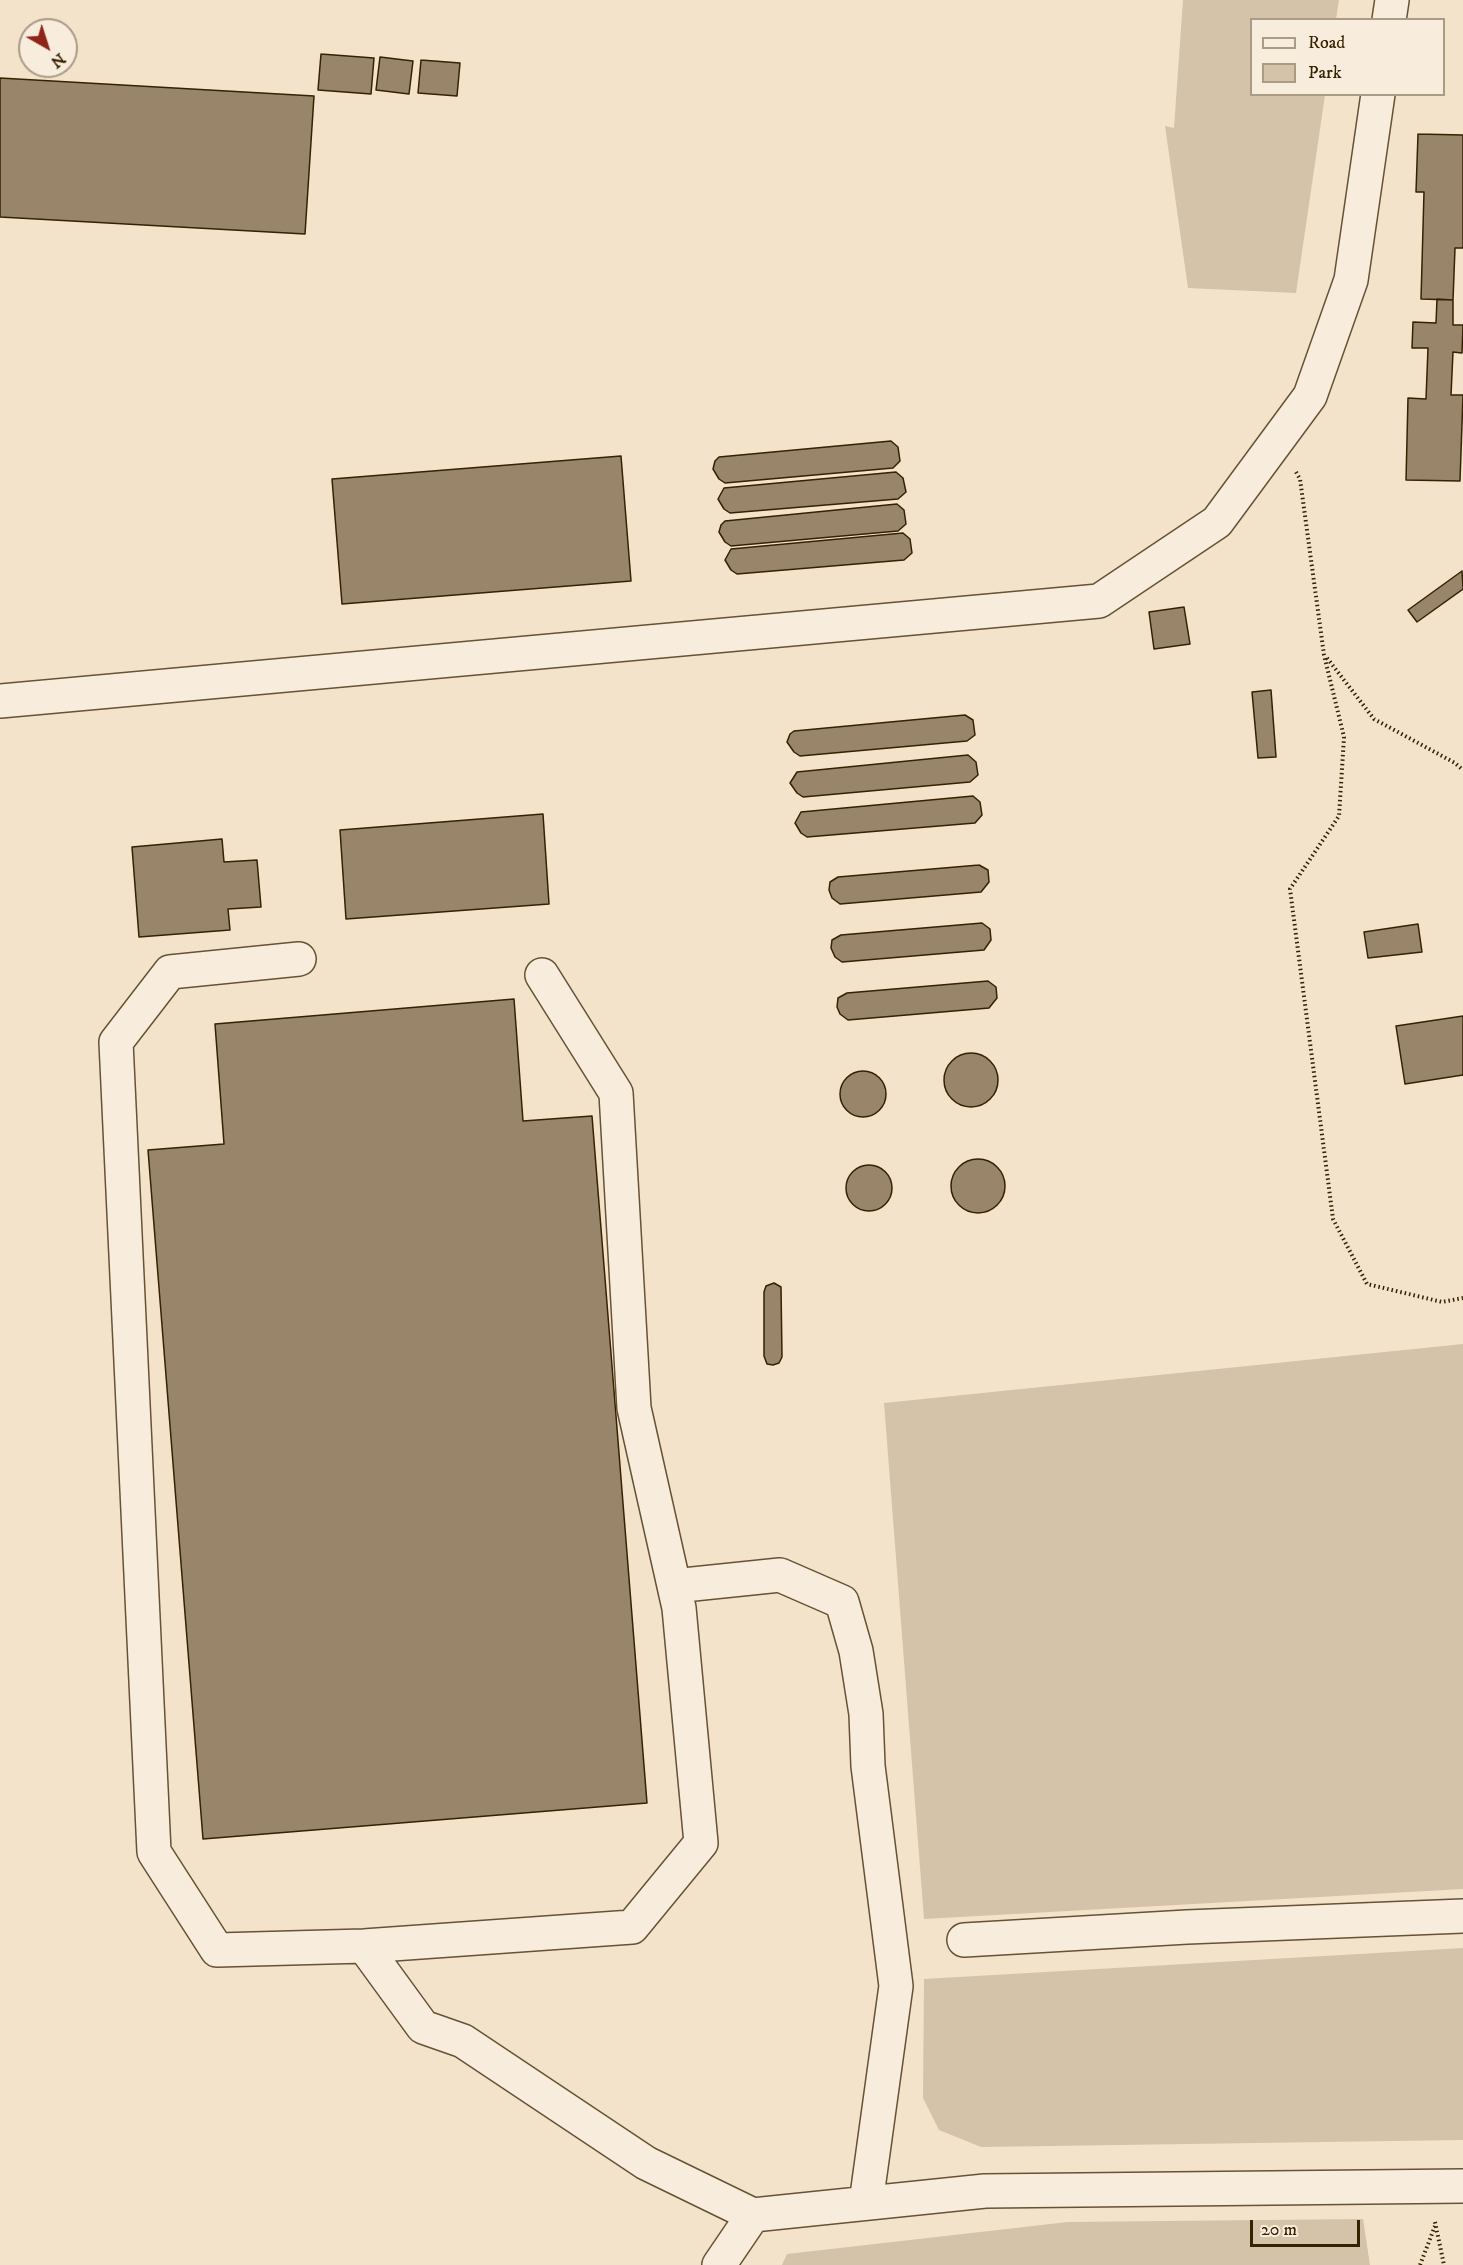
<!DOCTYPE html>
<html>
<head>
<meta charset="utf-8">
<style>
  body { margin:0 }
  #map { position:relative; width:1463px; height:2265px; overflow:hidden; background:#f4e3cb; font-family:"IM FELL DW Pica",serif }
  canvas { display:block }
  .legend { position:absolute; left:1250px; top:18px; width:195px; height:78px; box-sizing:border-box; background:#f8eddd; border:2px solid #aa9b85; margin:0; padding:8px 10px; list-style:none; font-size:18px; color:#362101 }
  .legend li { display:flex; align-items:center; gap:12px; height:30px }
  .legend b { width:30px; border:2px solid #aa9b85 }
  .north { position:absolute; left:18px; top:18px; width:60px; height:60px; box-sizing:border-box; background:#f8eddd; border:2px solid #aa9b85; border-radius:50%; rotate:141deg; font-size:16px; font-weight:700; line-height:24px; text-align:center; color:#362101 }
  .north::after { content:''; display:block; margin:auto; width:21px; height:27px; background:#8f2418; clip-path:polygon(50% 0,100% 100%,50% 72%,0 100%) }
  .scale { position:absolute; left:1250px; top:2220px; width:110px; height:27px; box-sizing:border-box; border:3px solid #362101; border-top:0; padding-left:8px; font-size:18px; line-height:21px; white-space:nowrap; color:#362101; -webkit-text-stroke:4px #f8eddd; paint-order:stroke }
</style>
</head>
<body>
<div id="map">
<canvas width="1463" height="2265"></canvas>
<ul class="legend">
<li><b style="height:8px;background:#f8eddd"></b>Road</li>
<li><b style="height:16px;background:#d4c2a9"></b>Park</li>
</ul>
<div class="north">N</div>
<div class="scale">20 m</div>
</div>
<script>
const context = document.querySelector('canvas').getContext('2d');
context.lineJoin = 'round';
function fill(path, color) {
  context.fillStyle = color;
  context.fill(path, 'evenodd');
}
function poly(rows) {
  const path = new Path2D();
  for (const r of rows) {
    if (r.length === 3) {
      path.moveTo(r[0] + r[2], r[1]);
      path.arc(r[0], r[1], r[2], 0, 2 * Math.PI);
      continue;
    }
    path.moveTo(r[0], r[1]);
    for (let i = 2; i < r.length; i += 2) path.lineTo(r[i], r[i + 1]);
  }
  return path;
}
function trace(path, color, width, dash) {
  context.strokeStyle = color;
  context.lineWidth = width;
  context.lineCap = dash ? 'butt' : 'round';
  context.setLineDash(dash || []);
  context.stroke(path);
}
const green = poly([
  [1183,0,1339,0,1336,19,1252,20,1252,94,1325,95,1296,293,1188,288,1165,126,1174,128],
  [1463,1344,1463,1889,924,1919,884,1403],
  [1463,1948,1463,2140,981,2147,939,2130,923,2098,924,1979],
  [1363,2219,1370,2265,782,2265,787,2254,1068,2222]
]);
const building = poly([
  [321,54,374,58,371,94,318,90,321,54],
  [380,57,413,61,409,94,376,90,380,57],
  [421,60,460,63,457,96,418,93,421,60],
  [0,78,314,96,305,234,0,217,0,78],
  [1418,134,1463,135,1463,248,1455,248,1453,300,1421,299,1424,192,1416,192,1418,134],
  [1437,299,1453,300,1453,325,1463,325,1462,353,1453,352,1451,395,1463,395,1460,481,1406,480,1408,398,1426,399,1428,348,1412,348,1413,322,1436,323,1437,299],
  [891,441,898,447,900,461,893,468,725,483,719,479,713,469,715,461,719,457,891,441],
  [621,456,631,581,342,604,332,479,621,456],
  [896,472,903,478,906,492,898,499,730,513,724,509,718,499,724,488,896,472],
  [897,504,904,510,906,524,898,531,731,546,725,542,719,532,721,525,725,521,897,504],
  [903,533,910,539,912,553,904,560,737,574,731,570,725,560,731,549,903,533],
  [1462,571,1463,589,1417,622,1408,610,1462,571],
  [1184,607,1190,644,1154,649,1149,612,1184,607],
  [1271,690,1276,757,1258,758,1252,692,1271,690],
  [965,715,973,720,975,735,967,741,800,756,794,752,787,742,790,734,794,731,965,715],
  [968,755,976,762,978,775,970,782,803,797,797,793,790,783,797,772,968,755],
  [973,796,980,802,982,815,975,823,807,837,801,833,795,823,801,812,973,796],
  [543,814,549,904,346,919,340,830,543,814],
  [222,839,224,862,257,860,261,907,228,909,230,930,139,937,132,847,222,839],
  [979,865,988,870,989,882,981,892,840,904,832,898,829,890,830,882,838,877,979,865],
  [982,923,990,929,991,940,984,950,842,962,835,957,831,948,832,940,841,935,982,923],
  [1418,924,1422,952,1368,958,1364,932,1418,924],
  [988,981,996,987,997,998,989,1008,848,1020,840,1014,837,1007,838,998,847,993,988,981],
  [514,999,523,1121,592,1116,647,1803,203,1839,148,1150,224,1144,215,1024,514,999],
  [1463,1016,1463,1075,1405,1084,1396,1026,1463,1016],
  [971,1080,27],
  [863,1094,23],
  [978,1186,27],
  [869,1188,23],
  [774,1283,781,1287,782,1357,779,1363,773,1365,767,1364,764,1356,764,1292,766,1286,774,1283]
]);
const path = poly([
  [1296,472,1300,479,1324,655,1344,737,1339,816,1290,889,1333,1219,1367,1284,1442,1302,1463,1298],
  [1327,658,1374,719,1455,763,1463,770],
  [1435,2222,1444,2265],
  [1420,2265,1435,2226]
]);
const minor = poly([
  [1389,20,1392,0],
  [0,701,1099,601,1217,522,1310,396,1351,280,1378,94],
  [299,959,170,972,116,1042,154,1852,217,1950,364,1946,632,1927,701,1843,679,1608,634,1408,616,1093,542,975],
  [674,1586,780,1575,842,1602,856,1651,866,1714,868,1766,896,1986,866,2203],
  [964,1940,1187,1927,1463,1916],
  [364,1946,423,2027,463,2041,646,2163,753,2215,985,2191,1463,2186],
  [719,2265,753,2215]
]);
fill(green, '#d4c2a9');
fill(building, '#99866a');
trace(building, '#362101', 1.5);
trace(minor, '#665234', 36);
trace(path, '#362101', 4, [1.5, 3]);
trace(minor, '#f8eddd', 33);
</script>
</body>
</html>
